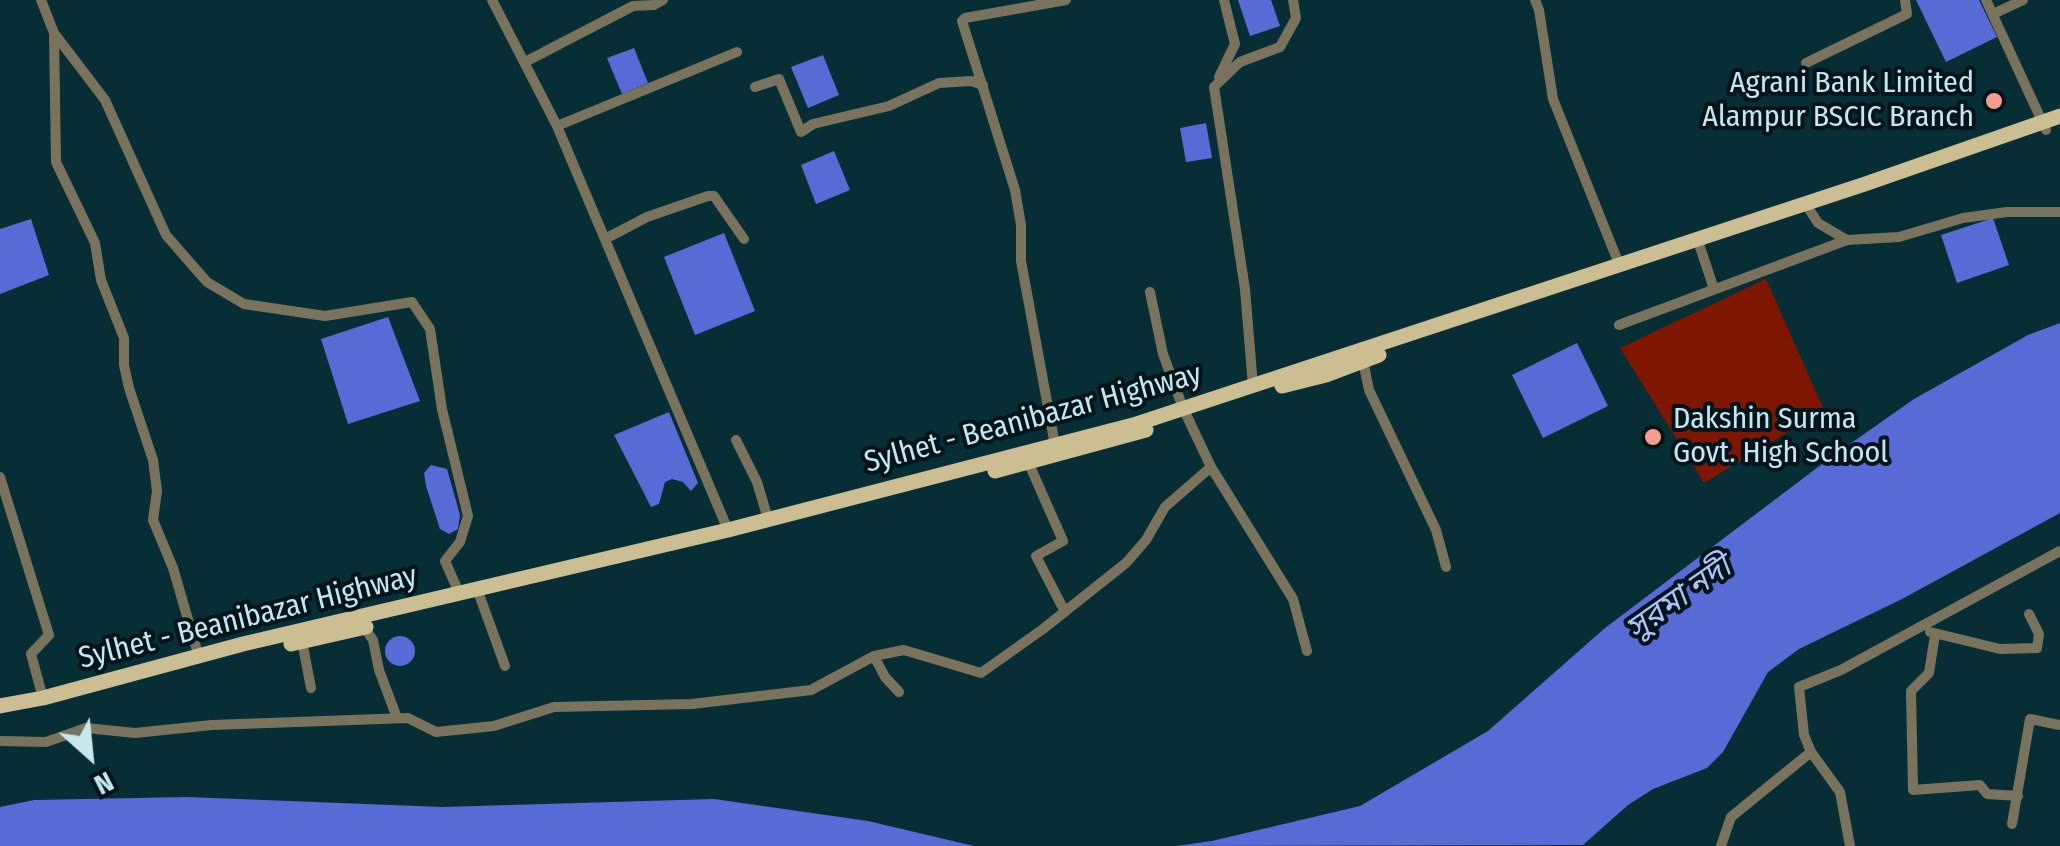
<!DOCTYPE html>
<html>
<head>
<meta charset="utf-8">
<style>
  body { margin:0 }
  #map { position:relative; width:2060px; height:846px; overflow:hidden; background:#082e35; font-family:"Fira Sans Condensed",sans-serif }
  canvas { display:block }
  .north { position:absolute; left:40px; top:706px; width:100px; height:100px; -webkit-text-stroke:8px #00151b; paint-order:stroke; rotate:153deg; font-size:28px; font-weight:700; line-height:40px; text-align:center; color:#c6e7ee }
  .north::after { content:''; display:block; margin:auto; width:35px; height:45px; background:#c6e7ee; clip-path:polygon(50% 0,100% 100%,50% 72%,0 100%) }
</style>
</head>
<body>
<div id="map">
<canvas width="2060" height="846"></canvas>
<div class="north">N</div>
</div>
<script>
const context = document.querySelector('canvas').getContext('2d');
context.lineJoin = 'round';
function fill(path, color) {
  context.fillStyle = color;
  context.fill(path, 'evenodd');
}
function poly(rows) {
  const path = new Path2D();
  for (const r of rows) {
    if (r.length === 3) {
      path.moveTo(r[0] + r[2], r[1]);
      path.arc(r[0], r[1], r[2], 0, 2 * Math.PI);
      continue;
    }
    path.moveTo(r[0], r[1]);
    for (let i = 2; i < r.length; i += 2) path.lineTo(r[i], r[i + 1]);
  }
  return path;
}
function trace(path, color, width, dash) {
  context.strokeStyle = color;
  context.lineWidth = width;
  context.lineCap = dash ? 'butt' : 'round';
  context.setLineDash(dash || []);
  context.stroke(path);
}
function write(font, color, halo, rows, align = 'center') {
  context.font = font + ' "Fira Sans Condensed","Noto Sans Bengali",sans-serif';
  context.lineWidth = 8;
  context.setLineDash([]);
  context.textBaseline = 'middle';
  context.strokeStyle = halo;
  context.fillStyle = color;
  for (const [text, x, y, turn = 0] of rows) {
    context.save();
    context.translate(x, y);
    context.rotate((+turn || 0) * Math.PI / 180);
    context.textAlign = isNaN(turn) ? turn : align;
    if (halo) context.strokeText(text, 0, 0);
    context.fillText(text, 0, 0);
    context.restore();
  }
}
const green = poly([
  [1766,279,1824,410,1704,483,1620,348]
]);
const water = poly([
  [1238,0,1271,0,1280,26,1250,36],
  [1916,0,1979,0,1997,37,1946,62],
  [634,48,648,83,622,94,607,58],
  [823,55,839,95,808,108,791,67],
  [1206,123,1212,158,1186,162,1180,128],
  [834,151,850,190,816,204,801,165],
  [1993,218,2009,265,1957,283,1941,235],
  [31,219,49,275,0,294,0,229],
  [724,233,755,311,695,335,664,257],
  [388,317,420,401,348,424,321,339],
  [2060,323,2060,513,1902,599,1799,649,1768,672,1723,752,1707,768,1653,789,1628,805,1583,845,1176,846,1212,841,1360,806,1488,731,1605,628,1830,458,1914,399,2028,335],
  [1577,343,1608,406,1543,438,1512,375],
  [669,412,698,483,691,491,683,482,672,479,665,482,659,504,651,507,614,435],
  [431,465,447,469,460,515,458,529,449,534,440,529,426,486,424,473],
  [400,651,15],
  [187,797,442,807,714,799,868,821,974,846,0,846,0,807,34,800]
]);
const street = poly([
  [41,0,54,33,105,100,166,235,207,282,244,304,325,316,412,302,430,329,442,409,468,516,460,542,445,561,460,595],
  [492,0,557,126,728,530],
  [1535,0,1539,10,1553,99,1619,264],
  [1986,0,2046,130],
  [1993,14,2023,0],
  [54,33,56,162,95,243,101,280,124,338,124,365,129,388,153,460,157,491,153,520,173,568,199,657],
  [525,62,633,6,654,5,663,0],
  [1806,63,1907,14,1905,0],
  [1219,77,1235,44,1224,0],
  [755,87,779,79,801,132,813,124,889,106,939,83,971,81,983,85],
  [557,126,737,52],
  [1805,203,1818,223,1847,240,1899,237,1963,218,2007,212,2060,212],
  [605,239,647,217,708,196,714,196,744,239],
  [1700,247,1714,289],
  [1150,292,1163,354,1183,408,1211,467,1293,599,1307,651],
  [1619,325,1847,240],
  [1363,361,1369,390,1436,530,1446,567],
  [1253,386,1245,289,1214,87,1240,62,1280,47,1296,18,1293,0],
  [736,440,757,482,768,519],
  [1055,445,1021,261,1021,225,1015,190,962,21,965,18,1066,0],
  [1031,460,1029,464,1063,541,1036,556,1065,612],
  [0,477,49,635,31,654,43,698],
  [480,597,505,666],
  [364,627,373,640,379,670,397,718],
  [1930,632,2000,649,2037,648,2039,634,2029,614],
  [1935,635,1929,673,1911,691,1913,790,1980,785,1987,794,2018,796],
  [302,641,311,688],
  [874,656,885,677,899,692],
  [0,741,46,742,86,728,135,733,212,725,408,718,436,732,494,726,554,707,692,704,811,690,874,656,904,650,981,673,1043,629,1126,563,1146,540,1165,507,1211,467],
  [1811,752,1840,792,1850,846],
  [2012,824,2030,719,2060,725],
  [1721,846,1731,817,1811,752,1804,735,1799,687,1841,670,2060,551]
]);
const primary = poly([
  [1282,386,1326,375,1379,355],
  [995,471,1146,430],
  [291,644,366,627],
  [0,706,43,698,243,644,728,530,1133,425,1865,184,2060,116]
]);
const markers = [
  [1994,101,10,"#f49d8b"],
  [1653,437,10,"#f49d8b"]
];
const poiNames = [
  ["Agrani Bank Limited",1974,84],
  ["Alampur BSCIC Branch",1974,118],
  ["Dakshin Surma",1673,420,"left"],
  ["Govt. High School",1673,454,"left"]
];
const streetNames = [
  ["Sylhet - Beanibazar Highway",1033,419,-15],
  ["Sylhet - Beanibazar Highway",248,618,-14]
];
const waterNames = [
  ["সুরমা নদী",1679,599,-35]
];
fill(green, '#7e1601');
fill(water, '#586ad6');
trace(street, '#79735e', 10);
trace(primary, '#cbbe92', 15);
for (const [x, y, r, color] of markers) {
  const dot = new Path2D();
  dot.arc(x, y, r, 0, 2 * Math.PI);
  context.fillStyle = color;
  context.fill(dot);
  trace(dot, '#00151b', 4);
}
write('30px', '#c6e7ee', '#00151b', poiNames, 'right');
write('30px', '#c6e7ee', '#00151b', streetNames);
write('italic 32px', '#b1c0f6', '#00151b', waterNames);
</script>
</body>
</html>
